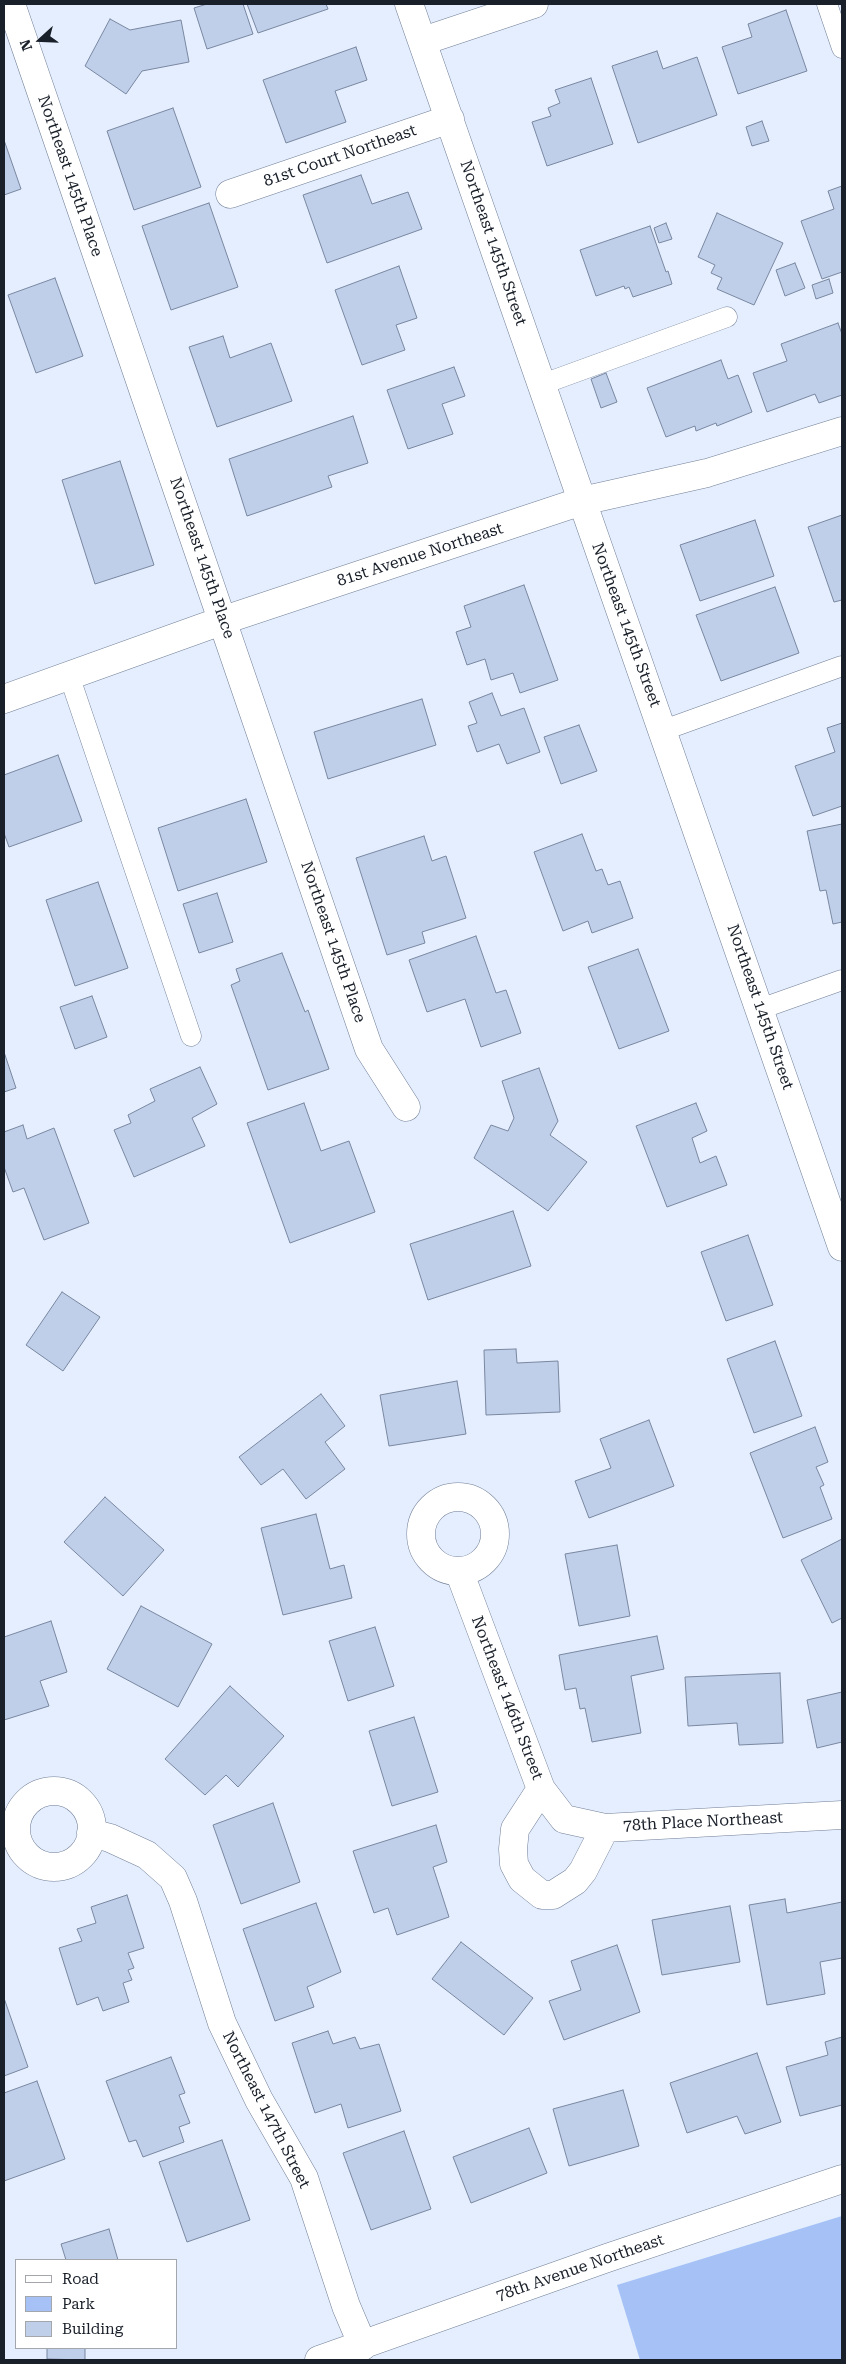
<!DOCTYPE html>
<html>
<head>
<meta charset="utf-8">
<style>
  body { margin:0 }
  #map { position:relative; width:846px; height:2364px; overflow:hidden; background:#e4eefe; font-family:"Roboto Serif",serif }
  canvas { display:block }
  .frame { position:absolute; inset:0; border:5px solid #1a202a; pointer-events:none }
  .legend { position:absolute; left:15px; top:2259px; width:162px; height:90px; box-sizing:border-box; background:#fff; border:1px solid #a3a6aa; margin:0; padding:6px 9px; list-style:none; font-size:15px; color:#1a202a }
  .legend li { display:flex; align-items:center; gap:10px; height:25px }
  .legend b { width:25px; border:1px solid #a3a6aa }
  .north { position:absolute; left:15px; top:15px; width:50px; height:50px; -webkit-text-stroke:4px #fff; paint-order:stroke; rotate:250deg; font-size:14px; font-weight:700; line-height:20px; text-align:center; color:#1a202a }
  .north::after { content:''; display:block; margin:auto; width:18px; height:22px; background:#1a202a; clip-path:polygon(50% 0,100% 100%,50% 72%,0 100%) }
</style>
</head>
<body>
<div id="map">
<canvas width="846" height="2364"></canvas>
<div class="frame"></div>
<ul class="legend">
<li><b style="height:6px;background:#fff"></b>Road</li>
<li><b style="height:14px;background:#a5c1f6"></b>Park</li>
<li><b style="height:14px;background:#bfcee9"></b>Building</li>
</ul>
<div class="north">N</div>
</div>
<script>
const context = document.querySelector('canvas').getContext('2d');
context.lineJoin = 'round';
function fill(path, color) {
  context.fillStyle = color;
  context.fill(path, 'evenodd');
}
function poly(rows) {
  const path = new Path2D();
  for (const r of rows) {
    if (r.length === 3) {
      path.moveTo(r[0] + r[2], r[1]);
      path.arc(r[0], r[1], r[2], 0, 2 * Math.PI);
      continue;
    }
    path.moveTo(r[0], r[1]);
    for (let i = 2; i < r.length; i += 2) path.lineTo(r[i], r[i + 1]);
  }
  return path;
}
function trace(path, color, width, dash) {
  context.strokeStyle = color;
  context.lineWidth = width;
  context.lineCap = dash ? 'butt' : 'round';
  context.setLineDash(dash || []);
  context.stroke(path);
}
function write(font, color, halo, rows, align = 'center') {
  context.font = font + ' "Roboto Serif",serif';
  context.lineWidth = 5;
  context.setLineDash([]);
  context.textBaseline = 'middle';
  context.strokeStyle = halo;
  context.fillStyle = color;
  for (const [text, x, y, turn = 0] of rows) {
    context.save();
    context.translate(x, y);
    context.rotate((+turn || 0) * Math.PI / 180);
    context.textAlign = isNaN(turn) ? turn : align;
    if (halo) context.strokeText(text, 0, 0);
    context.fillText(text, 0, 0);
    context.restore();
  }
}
const green = poly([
  [842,2216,842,2360,640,2360,617,2285]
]);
const building = poly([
  [207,4,243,4,253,34,207,49,194,8,207,4],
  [247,4,326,4,328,9,258,33,247,4],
  [786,10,807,71,738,94,722,47,752,37,748,24,786,10],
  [110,19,130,30,181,20,189,62,142,71,126,94,85,66,110,19],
  [356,47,367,80,335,91,346,122,286,143,263,80,356,47],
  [657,51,663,69,697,57,717,115,638,143,612,66,657,51],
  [591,78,613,144,547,166,532,122,551,116,548,108,560,103,555,90,591,78],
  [173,108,201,187,134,210,107,131,173,108],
  [762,121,769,141,752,146,746,127,762,121],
  [4,140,21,189,4,195,4,140],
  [361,175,372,204,408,192,422,229,327,263,303,195,361,175],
  [842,186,842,272,822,279,801,221,834,209,828,191,842,186],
  [209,203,238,287,171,310,142,226,209,203],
  [717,213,783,243,754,305,717,289,722,278,711,273,715,265,698,257,717,213],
  [666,223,672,239,659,243,654,228,666,223],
  [650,226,666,272,668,271,672,284,633,297,629,287,625,289,624,286,596,296,580,250,650,226],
  [795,263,805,288,785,296,776,270,795,263],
  [399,266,417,318,396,325,405,350,362,365,335,290,399,266],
  [55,278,83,356,36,373,8,295,55,278],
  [829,279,833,293,816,299,812,285,829,279],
  [838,323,842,334,842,395,819,403,815,394,767,412,753,373,787,361,781,344,838,323],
  [223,336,230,358,271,343,292,401,217,427,189,347,223,336],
  [721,360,728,379,738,375,752,412,717,426,716,423,696,431,695,426,666,437,647,388,721,360],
  [454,367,465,396,442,404,453,434,408,449,387,390,454,367],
  [606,373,617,402,601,408,591,379,606,373],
  [353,416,368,463,328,476,332,487,247,516,229,459,353,416],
  [120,461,154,565,95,584,62,480,120,461],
  [842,515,842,600,834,602,808,527,842,515],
  [755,520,774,576,700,601,680,545,755,520],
  [524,585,558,680,520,693,513,673,491,680,485,659,467,665,456,632,471,627,464,606,524,585],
  [775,587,799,653,721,681,696,615,775,587],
  [492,693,501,716,524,708,540,752,507,764,499,744,477,752,468,726,477,723,469,702,492,693],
  [422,699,436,745,328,779,314,732,422,699],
  [842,723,842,806,813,816,795,766,835,752,827,728,842,723],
  [579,725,597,771,561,784,544,737,579,725],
  [58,755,82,821,9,847,4,833,4,775,58,755],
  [246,799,267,862,178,891,158,828,246,799],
  [842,824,842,922,833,924,826,890,820,891,807,831,842,824],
  [582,834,596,871,602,869,608,885,620,881,633,918,592,933,588,921,563,931,534,852,582,834],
  [424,836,432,861,446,856,466,918,422,932,425,943,387,955,356,858,424,836],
  [98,882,128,968,75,986,46,900,98,882],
  [217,893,233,942,199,953,183,904,217,893],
  [476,936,496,993,506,990,521,1033,481,1047,465,999,427,1012,409,960,476,936],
  [638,949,669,1031,619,1049,588,967,638,949],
  [282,953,305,1012,308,1010,329,1069,268,1090,231,985,240,981,236,969,282,953],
  [92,996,107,1037,75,1049,60,1007,92,996],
  [4,1052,16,1088,4,1092,4,1052],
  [200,1067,217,1104,192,1118,205,1146,134,1177,114,1130,131,1123,128,1115,155,1101,150,1089,200,1067],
  [539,1068,558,1121,550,1135,587,1162,548,1211,474,1158,491,1125,508,1131,514,1118,502,1081,539,1068],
  [304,1103,321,1151,349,1141,375,1212,290,1243,247,1123,304,1103],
  [696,1103,707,1131,692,1138,700,1163,716,1156,727,1185,667,1207,636,1126,696,1103],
  [23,1125,27,1139,54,1128,89,1223,44,1240,24,1188,13,1192,4,1167,4,1132,23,1125],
  [513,1211,531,1266,428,1300,410,1244,513,1211],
  [748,1235,773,1305,726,1321,701,1252,748,1235],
  [62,1292,100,1317,63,1371,26,1345,62,1292],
  [775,1341,802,1416,754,1433,727,1359,775,1341],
  [516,1349,517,1363,558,1361,560,1412,486,1415,484,1350,516,1349],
  [457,1381,466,1434,389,1446,380,1395,457,1381],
  [321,1394,345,1426,325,1442,345,1469,306,1499,283,1469,261,1485,239,1457,321,1394],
  [649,1420,674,1486,589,1518,575,1481,611,1468,600,1439,649,1420],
  [815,1427,828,1462,816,1467,824,1485,820,1487,832,1519,783,1538,750,1453,815,1427],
  [105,1497,164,1550,123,1596,64,1542,105,1497],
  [316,1514,330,1569,344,1565,352,1598,283,1615,261,1528,316,1514],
  [842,1539,842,1618,832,1623,801,1560,842,1539],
  [617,1545,630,1616,579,1626,565,1554,617,1545],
  [141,1606,212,1644,178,1707,107,1669,141,1606],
  [51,1621,67,1672,40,1681,49,1706,4,1720,4,1637,51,1621],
  [375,1627,394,1686,348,1701,329,1641,375,1627],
  [657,1636,664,1669,631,1676,641,1733,592,1742,585,1708,580,1709,576,1688,565,1690,559,1655,657,1636],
  [780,1673,783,1743,739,1745,737,1723,688,1726,685,1677,780,1673],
  [230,1686,284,1736,238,1787,226,1775,205,1795,165,1759,230,1686],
  [842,1692,842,1742,817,1748,807,1700,842,1692],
  [414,1717,438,1792,392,1806,369,1731,414,1717],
  [273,1803,300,1882,241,1904,213,1825,273,1803],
  [436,1825,447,1862,433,1867,449,1917,397,1935,388,1908,374,1913,353,1851,436,1825],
  [127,1895,144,1948,128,1953,134,1968,128,1970,132,1980,123,1983,129,2002,103,2011,98,1997,77,2005,59,1948,82,1941,77,1929,96,1923,91,1907,127,1895],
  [785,1899,787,1913,842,1902,842,1958,820,1962,825,1994,767,2005,749,1905,785,1899],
  [316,1903,341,1972,307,1987,314,2007,275,2021,243,1929,316,1903],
  [730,1906,740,1962,662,1975,652,1920,730,1906],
  [461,1942,533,1998,504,2035,432,1979,461,1942],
  [617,1945,640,2012,564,2040,549,2001,581,1990,571,1961,617,1945],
  [4,1998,28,2067,4,2076,4,1998],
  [328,2031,333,2044,355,2037,360,2049,379,2044,401,2111,348,2128,341,2104,315,2113,292,2043,328,2031],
  [842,2037,842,2105,800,2116,786,2067,828,2055,825,2042,842,2037],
  [757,2053,781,2122,745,2134,737,2116,687,2133,670,2083,757,2053],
  [171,2057,185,2093,179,2095,190,2123,179,2127,184,2142,143,2157,136,2140,129,2142,106,2081,171,2057],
  [37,2081,65,2159,4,2181,4,2093,37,2081],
  [623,2090,639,2146,569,2166,553,2109,623,2090],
  [529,2128,547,2173,471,2203,453,2157,529,2128],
  [404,2131,431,2209,371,2230,343,2153,404,2131],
  [222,2140,250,2220,187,2242,159,2162,222,2140],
  [109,2229,118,2260,66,2260,61,2244,109,2229],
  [47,2348,85,2348,85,2360,47,2359,47,2348]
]);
const service = poly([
  [827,4,842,48],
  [543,384,727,317],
  [69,675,191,1036],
  [664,730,842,666],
  [760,1009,842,980]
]);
const minor = poly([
  [11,4,369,1049,406,1107],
  [409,4,842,1247],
  [423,41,534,4],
  [230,194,450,119],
  [4,699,224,620,582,501,707,473,842,431],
  [458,1534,37],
  [459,1571,541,1789,564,1819,605,1828,842,1815],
  [541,1789,515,1829,513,1849,514,1864,522,1879,542,1895,553,1895,575,1881,583,1871,605,1828],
  [54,1829,38],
  [91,1833,110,1838,147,1855,173,1878,183,1901,222,2023,259,2100,304,2178,346,2306,363,2346],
  [319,2360,607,2258,842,2179]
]);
const streetNames = [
  ["81st Court Northeast",340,156,-19],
  ["Northeast 145th Place",70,176,71],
  ["Northeast 145th Street",493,243,71],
  ["81st Avenue Northeast",420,555,-18],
  ["Northeast 145th Place",202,558,71],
  ["Northeast 145th Street",626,625,70],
  ["Northeast 145th Place",333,942,71],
  ["Northeast 145th Street",760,1007,71],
  ["Northeast 146th Street",507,1698,69],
  ["78th Place Northeast",703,1822,-3],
  ["Northeast 147th Street",266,2110,63],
  ["78th Avenue Northeast",580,2268,-19]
];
fill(green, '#a5c1f6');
fill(building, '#bfcee9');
trace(building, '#7987a0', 1);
trace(service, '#717f97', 21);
trace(minor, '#717f97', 29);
trace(service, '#fff', 20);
trace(minor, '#fff', 28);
write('16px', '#1a202a', '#fff', streetNames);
</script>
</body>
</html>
